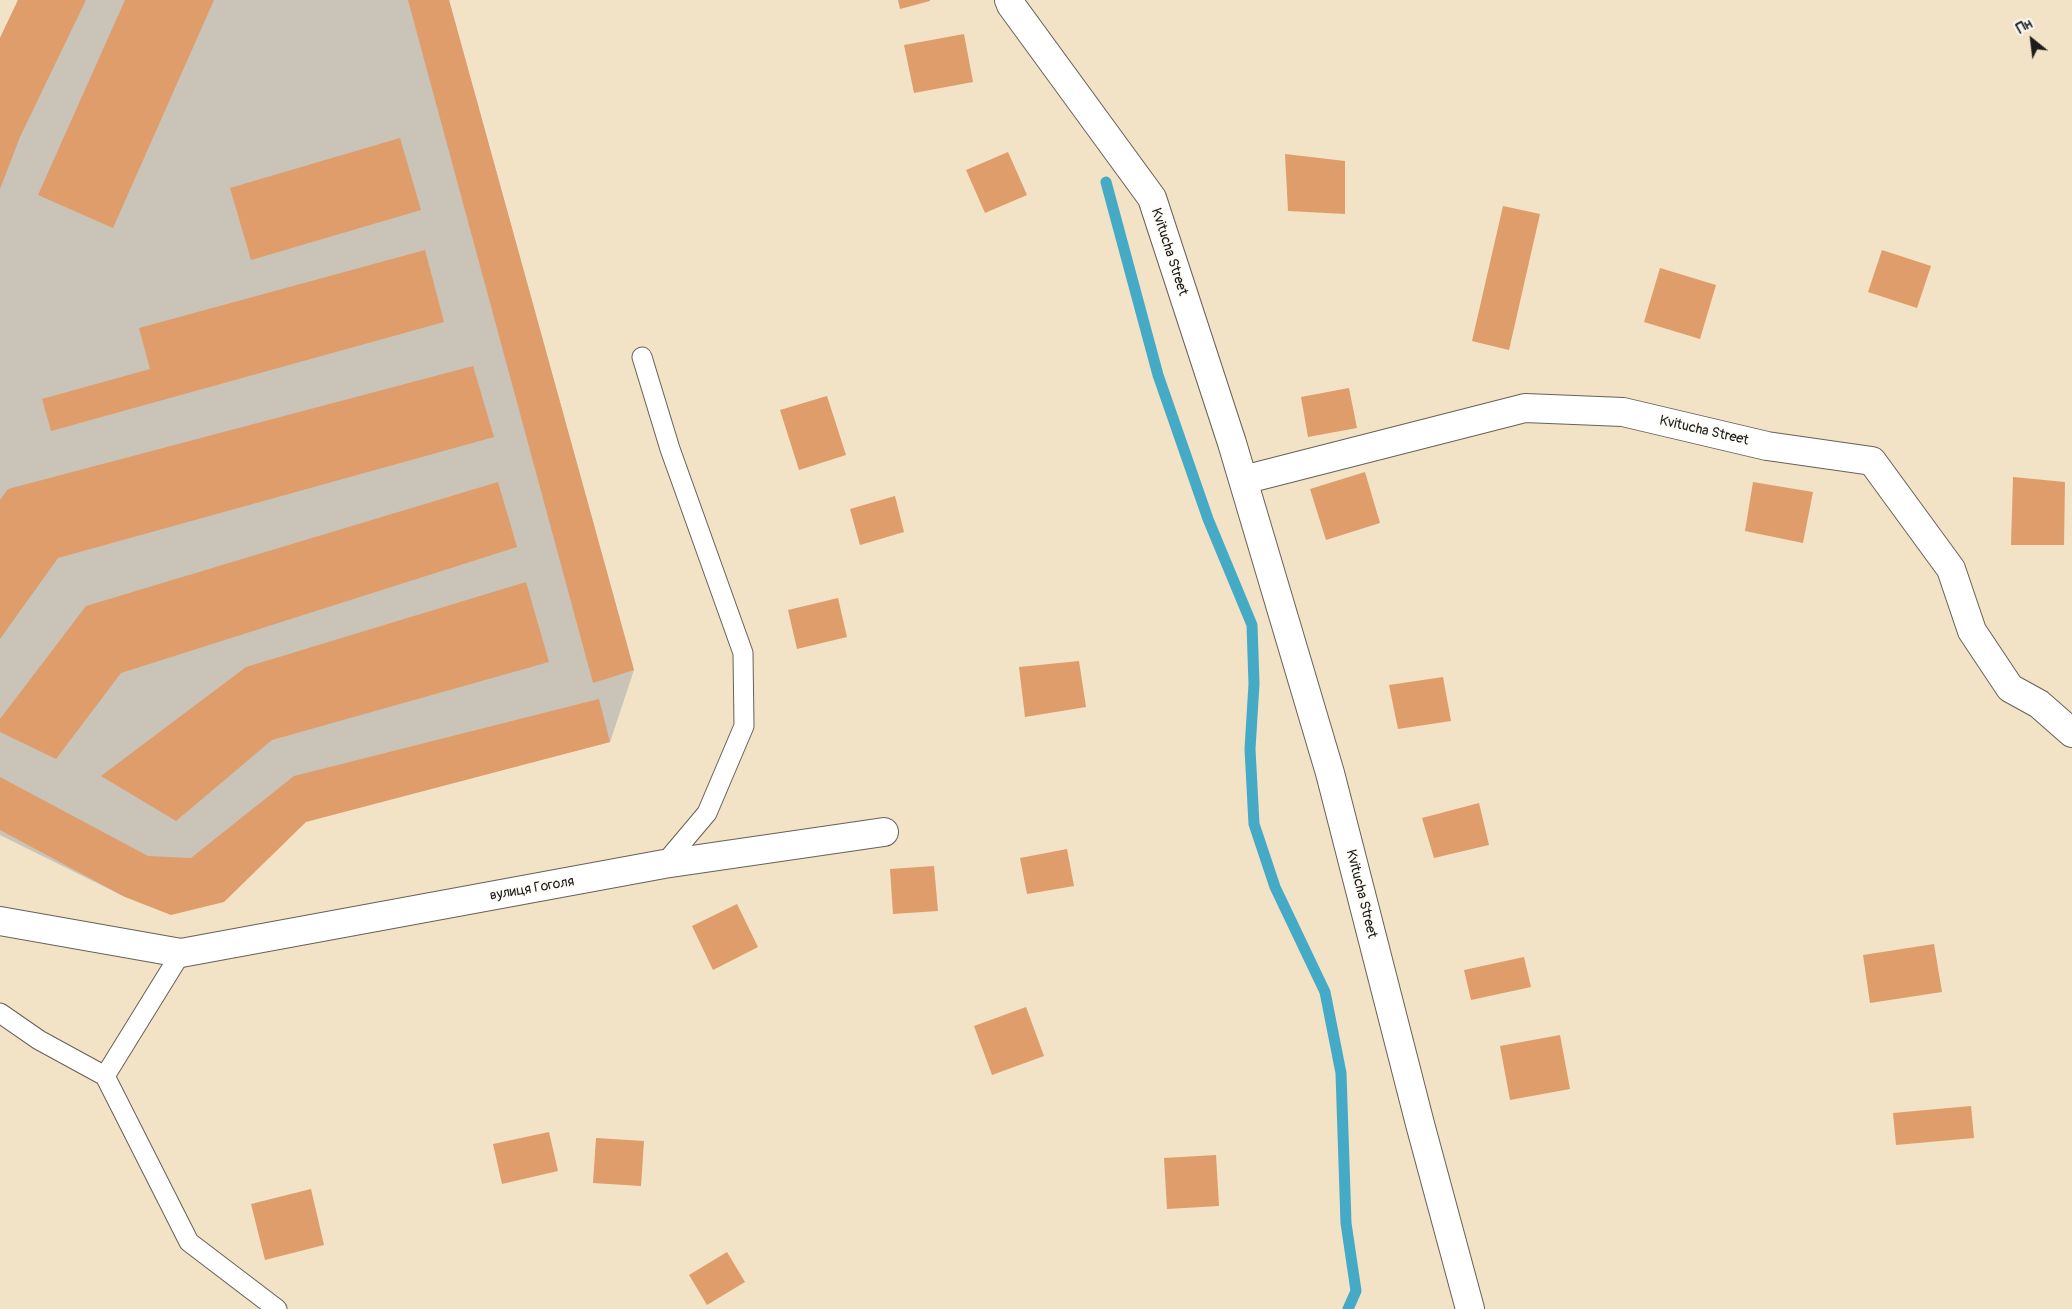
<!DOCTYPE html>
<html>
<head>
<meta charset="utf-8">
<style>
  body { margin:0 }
  #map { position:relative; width:2072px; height:1309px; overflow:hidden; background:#f2e2c6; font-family:Pangolin,sans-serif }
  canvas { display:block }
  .north { position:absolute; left:2007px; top:15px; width:50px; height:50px; -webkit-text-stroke:4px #fdfcf7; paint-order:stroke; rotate:331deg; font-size:14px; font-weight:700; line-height:20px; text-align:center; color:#1c1c1c }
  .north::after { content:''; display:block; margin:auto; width:18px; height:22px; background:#1c1c1c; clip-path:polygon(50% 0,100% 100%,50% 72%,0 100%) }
</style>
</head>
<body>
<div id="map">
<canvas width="2072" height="1309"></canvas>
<div class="north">Пн</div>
</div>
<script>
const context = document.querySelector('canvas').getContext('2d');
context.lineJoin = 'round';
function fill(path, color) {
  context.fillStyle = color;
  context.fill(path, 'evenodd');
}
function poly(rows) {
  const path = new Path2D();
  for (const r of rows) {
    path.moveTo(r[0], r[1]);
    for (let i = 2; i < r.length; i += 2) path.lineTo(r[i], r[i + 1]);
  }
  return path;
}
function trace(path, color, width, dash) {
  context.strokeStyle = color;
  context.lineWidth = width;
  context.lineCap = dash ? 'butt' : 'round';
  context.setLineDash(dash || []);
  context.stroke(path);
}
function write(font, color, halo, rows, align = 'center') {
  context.font = font + ' Pangolin,sans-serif';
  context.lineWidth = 4;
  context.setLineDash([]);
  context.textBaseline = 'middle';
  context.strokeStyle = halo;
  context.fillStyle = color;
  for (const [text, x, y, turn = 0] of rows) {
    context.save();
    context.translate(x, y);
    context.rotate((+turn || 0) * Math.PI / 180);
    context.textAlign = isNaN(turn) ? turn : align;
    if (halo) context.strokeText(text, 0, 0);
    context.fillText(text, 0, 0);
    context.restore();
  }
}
const industrial = poly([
  [18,0,449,0,634,670,610,742,306,821,125,897,0,835,0,38]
]);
const stream = poly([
  [1106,182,1158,375,1208,519,1252,625,1254,684,1250,749,1254,824,1275,887,1325,992,1341,1073,1346,1223,1356,1291,1348,1309]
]);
const building = poly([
  [18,0,86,0,20,137,0,189,0,38],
  [125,0,214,0,113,228,38,195],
  [408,0,449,0,634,670,593,683],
  [898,0,930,0,930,1,900,9],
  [964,34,973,82,914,93,904,45],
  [400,138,421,210,251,260,230,188],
  [1008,152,1027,195,985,213,966,170],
  [1285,154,1345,161,1345,214,1288,211],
  [1503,206,1540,214,1509,350,1472,341],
  [425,250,444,322,51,431,42,399,150,369,139,328],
  [1882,250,1931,266,1917,308,1868,292],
  [1660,268,1716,285,1700,339,1644,322],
  [473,366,494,437,58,558,0,639,0,500,8,489],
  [1349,388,1357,428,1308,437,1301,397],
  [827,396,846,455,799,470,780,410],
  [1365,472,1380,523,1326,540,1310,489],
  [2013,477,2065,482,2064,545,2011,545],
  [498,482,517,547,121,673,56,759,0,732,0,719,86,606],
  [1753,482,1813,492,1803,543,1745,531],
  [895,496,904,532,860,545,850,509],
  [526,582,549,662,272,740,176,821,101,776,246,667],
  [838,598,847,637,797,649,788,610],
  [1079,661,1086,707,1025,717,1019,667],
  [1443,677,1451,721,1398,729,1389,685],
  [599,699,610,742,306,822,224,902,171,915,125,897,0,830,0,777,148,856,191,858,294,776],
  [1479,803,1489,845,1434,858,1422,818],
  [1067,849,1074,886,1027,894,1020,858],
  [934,866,938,911,893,914,890,869],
  [737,904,758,947,713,970,692,926],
  [1934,944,1942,992,1870,1003,1863,955],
  [1524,957,1531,987,1471,1000,1464,970],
  [1026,1007,1044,1056,992,1075,974,1026],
  [1560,1035,1570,1089,1510,1100,1500,1046],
  [1971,1106,1974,1138,1896,1145,1893,1113],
  [549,1132,558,1171,502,1184,493,1144],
  [596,1138,644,1141,641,1186,593,1183],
  [1216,1155,1219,1206,1167,1209,1164,1158],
  [311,1189,324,1245,265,1260,251,1204],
  [727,1252,745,1282,707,1305,689,1275]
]);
const lane = poly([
  [642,357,670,449,743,653,744,726,707,813,664,864],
  [181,953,105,1076,189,1242,277,1309],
  [0,1013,39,1040,105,1076]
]);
const street = poly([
  [1009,0,1011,5,1152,198,1232,443,1330,773,1420,1124,1470,1309],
  [1243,480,1525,408,1623,412,1767,446,1872,461,1951,569,1972,631,2010,688,2039,704,2072,733],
  [0,921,181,953,664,864,884,832]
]);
const streetNames = [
  ["Kvitucha Street",1169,252,72],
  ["Kvitucha Street",1704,431,13],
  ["вулиця Гоголя",532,889,-10],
  ["Kvitucha Street",1361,894,76]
];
fill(industrial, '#c9c3b8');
trace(stream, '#45aac5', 11);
fill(building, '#df9d6c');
trace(lane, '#676158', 21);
trace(street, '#676158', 30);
trace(lane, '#fff', 19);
trace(street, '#fff', 28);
write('14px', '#1c1c1c', '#fdfcf7', streetNames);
</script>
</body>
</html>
